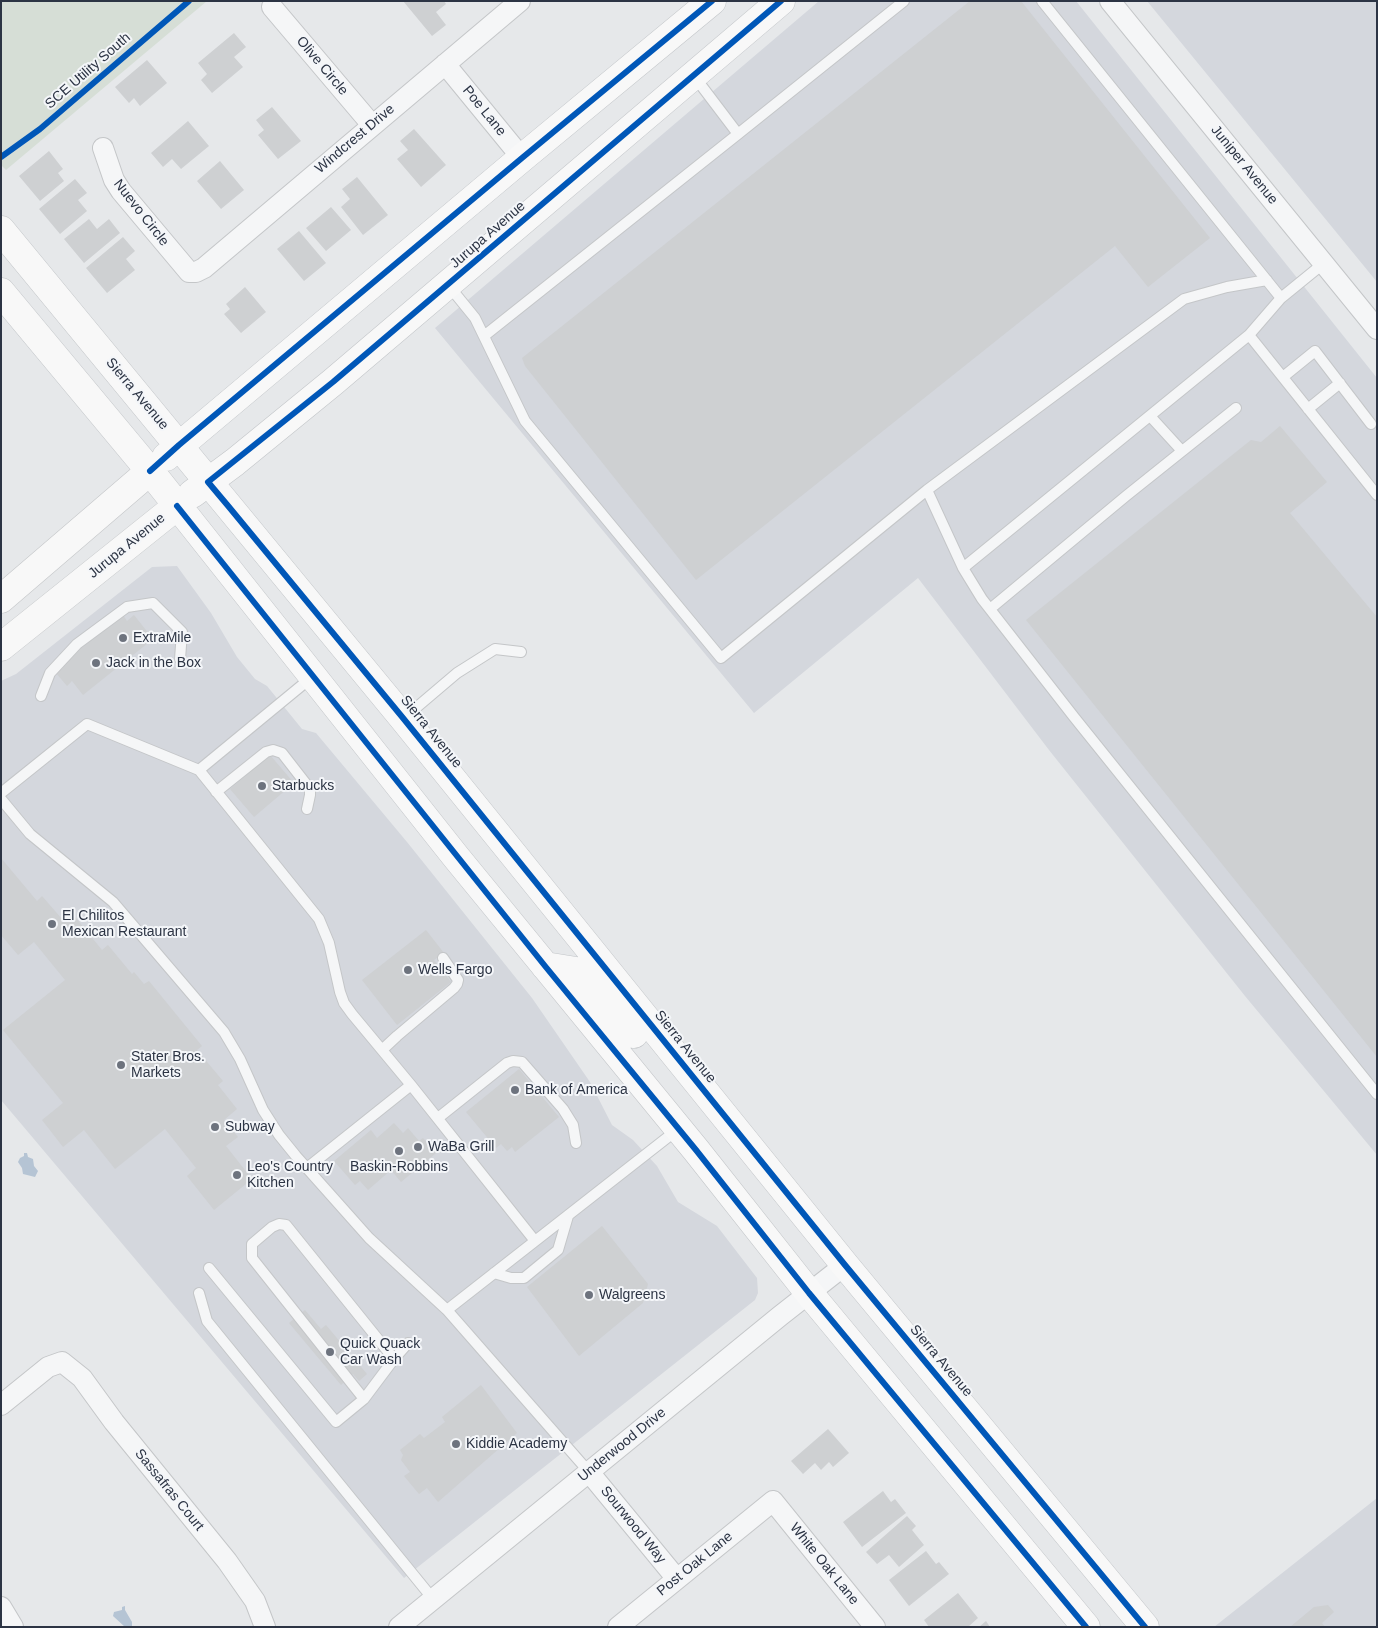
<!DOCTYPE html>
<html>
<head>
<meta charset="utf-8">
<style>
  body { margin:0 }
  #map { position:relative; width:1378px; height:1628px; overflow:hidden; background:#e6e8ea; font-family:Helvetica,sans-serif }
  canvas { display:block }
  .frame { position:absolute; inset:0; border:2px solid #2c3444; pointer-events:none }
</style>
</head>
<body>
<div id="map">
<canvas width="1378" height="1628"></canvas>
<div class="frame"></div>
</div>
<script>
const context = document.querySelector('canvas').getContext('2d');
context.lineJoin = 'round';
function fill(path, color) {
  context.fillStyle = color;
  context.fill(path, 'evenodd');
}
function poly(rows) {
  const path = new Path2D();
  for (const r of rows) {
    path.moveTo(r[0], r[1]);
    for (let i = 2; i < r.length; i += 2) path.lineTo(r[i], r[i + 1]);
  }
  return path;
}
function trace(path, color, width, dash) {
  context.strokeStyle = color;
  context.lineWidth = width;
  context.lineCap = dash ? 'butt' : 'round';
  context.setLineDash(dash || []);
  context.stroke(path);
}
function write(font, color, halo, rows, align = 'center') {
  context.font = font + ' Helvetica,sans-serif';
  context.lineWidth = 4;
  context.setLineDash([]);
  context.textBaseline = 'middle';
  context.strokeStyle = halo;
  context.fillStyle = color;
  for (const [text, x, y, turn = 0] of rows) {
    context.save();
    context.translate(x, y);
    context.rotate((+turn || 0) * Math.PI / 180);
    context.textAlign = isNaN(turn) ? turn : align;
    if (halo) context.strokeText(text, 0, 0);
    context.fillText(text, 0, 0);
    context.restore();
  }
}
const built = poly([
  [819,1,1076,1,1377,378,1377,1155,1245,996,1049,750,918,578,754,713,435,328],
  [1147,1,1377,1,1377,282],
  [177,566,211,613,237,657,255,679,267,686,302,729,316,733,407,842,532,998,590,1082,612,1125,633,1140,657,1166,678,1202,717,1226,757,1278,758,1293,755,1300,404,1578,1,1100,1,681,16,674,152,567],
  [1377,1498,1377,1627,1214,1627]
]);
const green = poly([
  [1,1,207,1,6,170,1,165]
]);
const water = poly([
  [24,1153,27,1153,28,1157,33,1159,34,1166,38,1171,35,1177,23,1174,22,1168,18,1162,20,1158,24,1156],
  [125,1606,125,1610,132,1622,132,1627,125,1627,113,1616,114,1612,122,1610,122,1607]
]);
const building = poly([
  [403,1,444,1,446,4,436,12,446,25,432,36],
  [970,1,1021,1,1210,238,1148,287,1115,246,696,580,525,366,522,358],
  [234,33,246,47,234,57,243,67,212,93,201,80,207,74,198,63],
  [147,60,167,83,140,106,134,98,129,103,115,87],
  [272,107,301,141,278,159,258,135,264,130,256,120],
  [188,121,209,146,181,169,172,159,163,167,151,153],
  [414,129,446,165,421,187,397,159,408,150,400,141],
  [49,151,63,169,58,173,64,181,40,201,19,176],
  [220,161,244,190,221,209,197,181],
  [357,177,388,215,363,235,341,207,350,199,342,189],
  [75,179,87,193,78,200,87,211,60,234,39,209],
  [331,207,351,230,326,251,306,228],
  [89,219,97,229,109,219,120,233,84,263,64,239],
  [299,231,326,263,304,281,277,249],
  [123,237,135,251,126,259,135,270,107,293,86,268],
  [245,287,266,312,241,333,224,314,230,309,226,304],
  [1280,426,1327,482,1290,513,1377,617,1377,1057,1026,620,1251,440,1261,442],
  [123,615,127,621,134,615,153,639,83,695,72,681,67,686,56,673,63,668,60,665],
  [270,755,294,783,254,817,230,789],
  [1,858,37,901,42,896,62,919,71,912,102,950,108,945,132,974,134,972,144,984,149,981,202,1046,197,1050,223,1081,218,1085,237,1109,224,1120,238,1137,226,1146,252,1179,214,1210,187,1176,196,1168,165,1129,115,1169,84,1130,63,1147,42,1120,63,1103,3,1030,65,980,34,942,18,955,1,935],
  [426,930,444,953,434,960,451,982,397,1025,362,980],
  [519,1069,559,1117,515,1152,512,1147,507,1151,501,1144,496,1148,466,1112],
  [394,1123,403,1133,408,1128,419,1141,423,1138,436,1153,401,1182,391,1170,368,1190,360,1181,355,1185,334,1161,371,1130,377,1138],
  [602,1226,648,1284,643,1303,579,1356,527,1287],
  [305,1310,321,1329,326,1325,367,1374,359,1381,353,1374,341,1385,289,1323],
  [481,1385,517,1433,438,1502,427,1488,419,1494,404,1476,410,1472,401,1460,403,1455,400,1450,420,1434,424,1438,445,1422,442,1417],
  [828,1429,849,1453,833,1467,829,1462,821,1470,815,1463,803,1474,791,1461],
  [883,1491,891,1502,895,1499,906,1513,862,1547,843,1522],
  [907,1516,916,1526,912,1530,924,1545,899,1567,889,1555,877,1564,866,1552],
  [926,1551,936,1564,939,1562,949,1574,909,1606,889,1580],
  [958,1593,978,1618,968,1627,929,1627,924,1620],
  [1328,1605,1334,1612,1322,1623,1325,1627,1290,1627,1314,1607],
  [986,1621,990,1627,979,1627]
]);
const lane = poly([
  [1042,1,1281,298,1324,263],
  [694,76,738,134,904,1],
  [449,286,475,318,525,421,721,658,927,490],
  [1281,298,1249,335,1377,495],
  [1249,335,963,568,982,599,1074,717,1377,1094],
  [484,336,738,134],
  [1283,377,1315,351,1371,424],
  [1308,409,1340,383],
  [1150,416,1182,451],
  [963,568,927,490,1184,299,1227,287,1267,280],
  [990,609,1126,496,1236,408],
  [41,696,50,673,77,644,127,607,153,603,182,632,180,659],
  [404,718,457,673,495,649,521,652],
  [199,770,312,677],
  [216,792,266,752,273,750,282,753,310,789,310,795,307,809],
  [1,793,87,724,199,770,319,919,329,943,340,992,344,1003,352,1014,411,1085,535,1241],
  [1,799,30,834,113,902,224,1032,240,1059,263,1110,279,1135,296,1156,369,1238,447,1310,589,1472],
  [382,1050,397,1036,454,988,457,984,458,980,443,958],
  [438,1118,507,1063,513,1061,522,1062,563,1109,573,1125,576,1143],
  [307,1168,411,1085],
  [209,1268,336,1422,364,1399,394,1359,408,1343],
  [494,1273,511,1278,524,1278,558,1250,568,1216],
  [199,1293,207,1321,433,1599],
  [447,1310,677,1130],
  [364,1399,252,1258,252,1244,272,1227,279,1224,286,1225,394,1359]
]);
const street = poly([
  [1110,1,1377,329],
  [272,7,372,125],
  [445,64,522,158],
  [103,148,114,180,121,191,189,272,196,272,204,268,520,1],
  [1,1405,48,1367,62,1362,82,1378,114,1422,227,1561,255,1601,265,1627],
  [589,1472,677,1579],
  [1,1607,13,1627],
  [399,1627,780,1316,845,1265],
  [618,1627,773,1501,875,1627]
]);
const secondary = poly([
  [1,599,150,471],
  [1,647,177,506]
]);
const primary = poly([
  [1,230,403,718,845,1265,1145,1627],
  [1,292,150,471,456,857,696,1150,809,1293,1086,1627],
  [166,457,522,158,712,1],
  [192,494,235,462,333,382,781,1],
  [545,966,576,971,590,981,634,1034]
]);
const cycleway = poly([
  [781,1,333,382,208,482,229,507,403,718,845,1265,1145,1627],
  [1,157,40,129,189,1],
  [150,471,179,445,522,158,712,1],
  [177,506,545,966,696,1150,809,1293,1086,1627]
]);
const markers = [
  [123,638,5,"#6d737e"],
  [96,663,5,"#6d737e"],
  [262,786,5,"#6d737e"],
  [52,924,5,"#6d737e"],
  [408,970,5,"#6d737e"],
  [121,1065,5,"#6d737e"],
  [515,1090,5,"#6d737e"],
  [215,1127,5,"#6d737e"],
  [418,1147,5,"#6d737e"],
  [399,1151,5,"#6d737e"],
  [237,1175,5,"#6d737e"],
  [589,1295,5,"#6d737e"],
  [330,1352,5,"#6d737e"],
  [456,1444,5,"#6d737e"]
];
const streetNames = [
  ["Olive Circle",322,66,50],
  ["SCE Utility South",88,71,-41],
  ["Poe Lane",484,111,51],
  ["Windcrest Drive",355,139,-40],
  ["Juniper Avenue",1244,165,51],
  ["Nuevo Circle",141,213,52],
  ["Jurupa Avenue",488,235,-41],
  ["Sierra Avenue",137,394,50],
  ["Jurupa Avenue",127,546,-39],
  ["Sierra Avenue",431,732,51],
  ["Sierra Avenue",685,1047,51],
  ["Sierra Avenue",941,1361,50],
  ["Underwood Drive",622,1445,-39],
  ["Sassafras Court",169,1490,51],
  ["Sourwood Way",633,1525,51],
  ["Post Oak Lane",695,1564,-39],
  ["White Oak Lane",824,1564,51]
];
const poiNames = [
  ["ExtraMile",133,638],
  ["Jack in the Box",106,663],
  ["Starbucks",272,786],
  ["El Chilitos",62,916],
  ["Mexican Restaurant",62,932],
  ["Wells Fargo",418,970],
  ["Stater Bros.",131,1057],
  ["Markets",131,1073],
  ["Bank of America",525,1090],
  ["Subway",225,1127],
  ["WaBa Grill",428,1147],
  ["Leo's Country",247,1167],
  ["Kitchen",247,1183],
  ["Baskin-Robbins",399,1167,"center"],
  ["Walgreens",599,1295],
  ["Quick Quack",340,1344],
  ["Car Wash",340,1360],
  ["Kiddie Academy",466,1444]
];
fill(built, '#d4d7dd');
fill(green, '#d6ded6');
fill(water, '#b5c4d4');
fill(building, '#ced0d2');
trace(lane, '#c4c6c8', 12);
trace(street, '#c4c6c8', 22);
trace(secondary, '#c4c6c8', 29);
trace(primary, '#c2c5c8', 29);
trace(lane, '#f5f6f7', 10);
trace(street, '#f5f6f7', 20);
trace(secondary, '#f8f8f8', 28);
trace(primary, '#f8f8f8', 28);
trace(cycleway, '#0057b8', 6);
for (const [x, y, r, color] of markers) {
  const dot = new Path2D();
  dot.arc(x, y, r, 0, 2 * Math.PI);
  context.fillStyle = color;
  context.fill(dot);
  trace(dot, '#f4f6f9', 2);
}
write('14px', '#2c3444', '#f4f6f9', streetNames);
write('14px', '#2c3444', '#f4f6f9', poiNames, 'left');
</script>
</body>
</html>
